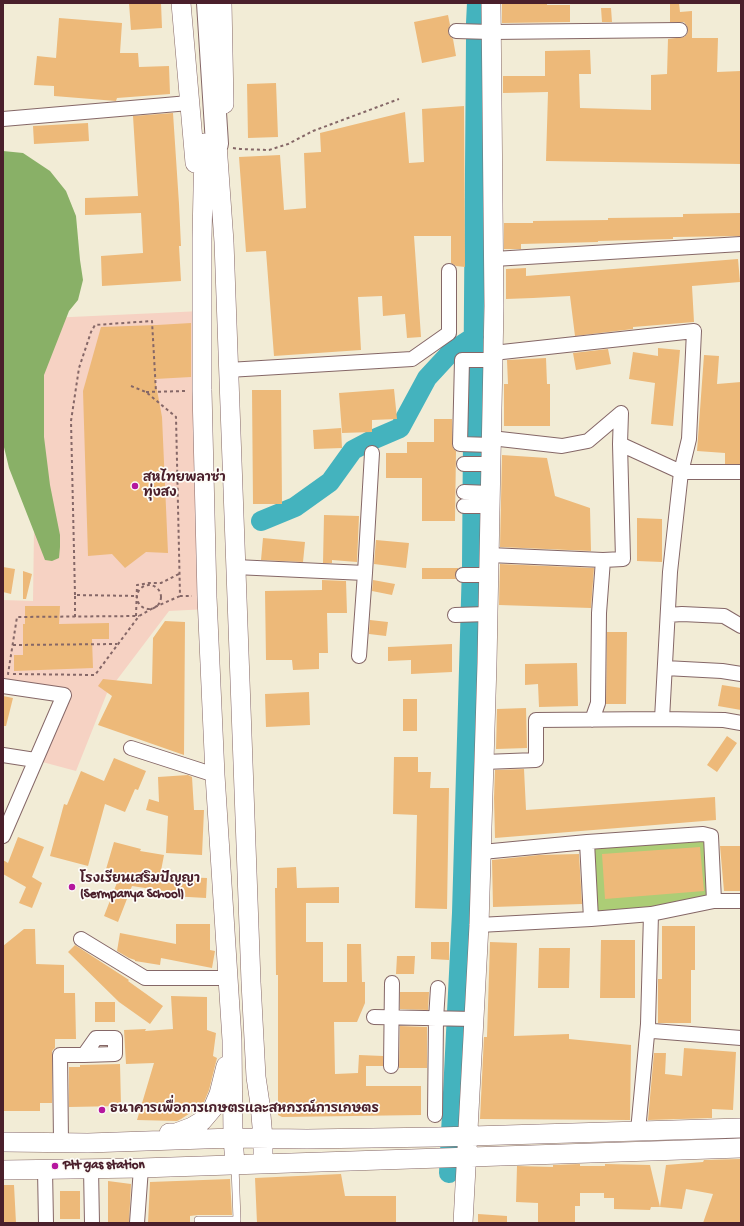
<!DOCTYPE html>
<html>
<head>
<meta charset="utf-8">
<style>
  body { margin:0 }
  #map { position:relative; width:744px; height:1226px; overflow:hidden; background:#f2ecd6; font-family:"Gochi Hand",sans-serif }
  canvas { display:block }
  .frame { position:absolute; inset:0; border:4px solid #4a1f2b; pointer-events:none }
</style>
</head>
<body>
<div id="map">
<canvas width="744" height="1226"></canvas>
<div class="frame"></div>
</div>
<script>
const context = document.querySelector('canvas').getContext('2d');
context.lineJoin = 'round';
function fill(path, color) {
  context.fillStyle = color;
  context.fill(path, 'evenodd');
}
function poly(rows) {
  const path = new Path2D();
  for (const r of rows) {
    if (r.length === 3) {
      path.moveTo(r[0] + r[2], r[1]);
      path.arc(r[0], r[1], r[2], 0, 2 * Math.PI);
      continue;
    }
    path.moveTo(r[0], r[1]);
    for (let i = 2; i < r.length; i += 2) path.lineTo(r[i], r[i + 1]);
  }
  return path;
}
function trace(path, color, width, dash) {
  context.strokeStyle = color;
  context.lineWidth = width;
  context.lineCap = dash ? 'butt' : 'round';
  context.setLineDash(dash || []);
  context.stroke(path);
}
function write(font, color, halo, rows, align = 'center') {
  context.font = font + ' "Gochi Hand","Playpen Sans Thai",sans-serif';
  context.lineWidth = 3.5;
  context.setLineDash([]);
  context.textBaseline = 'middle';
  context.strokeStyle = halo;
  context.fillStyle = color;
  for (const [text, x, y, turn = 0] of rows) {
    context.save();
    context.translate(x, y);
    context.rotate((+turn || 0) * Math.PI / 180);
    context.textAlign = isNaN(turn) ? turn : align;
    if (halo) context.strokeText(text, 0, 0);
    context.fillText(text, 0, 0);
    context.restore();
  }
}
const built = poly([
  [202,311,208,609,169,611,107,693,76,771,35,760,63,695,3,686,3,600,33,601,36,387,49,318]
]);
const green = poly([
  [703,834,714,901,591,919,587,842]
]);
const forest = poly([
  [3,151,23,153,50,171,66,191,76,216,80,260,83,280,78,300,69,311,44,375,44,437,50,485,60,535,60,547,59,558,52,561,45,560,9,468,3,443]
]);
const river = poly([
  [476,23,477,3],
  [261,521,295,507,330,482,353,450,372,440,400,428,427,378,451,352,474,337],
  [449,1173,462,913,472,565,476,38]
]);
const building = poly([
  [129,3,161,3,162,28,131,30],
  [502,3,547,3,547,5,570,5,570,22,502,23],
  [670,3,679,3,680,12,692,11,692,38,718,38,717,72,741,71,741,164,546,161,548,92,503,93,503,76,545,76,545,51,590,50,591,74,579,74,580,108,651,110,651,75,667,74,668,39,684,37,687,34,688,30,687,26,684,22,670,22],
  [601,8,611,8,612,22,602,22],
  [448,15,450,25,448,31,449,35,453,39,456,56,422,63,414,22],
  [59,18,122,23,120,53,138,53,139,67,169,66,170,94,117,98,116,101,54,96,54,86,34,85,37,56,56,58],
  [276,83,278,137,248,138,247,84],
  [464,106,465,267,456,266,451,263,451,236,414,236,421,337,407,338,405,314,383,316,382,296,358,297,361,350,274,356,266,251,246,252,239,157,280,155,284,210,306,208,304,153,321,152,320,133,405,112,409,163,424,162,422,109],
  [173,113,179,204,181,246,179,246,181,281,102,286,101,256,143,253,141,213,85,215,85,198,138,196,133,116],
  [88,123,89,141,34,144,33,126],
  [741,213,741,236,673,237,673,239,598,241,598,242,521,244,521,249,504,249,504,223,533,223,533,221,608,220,608,218,683,217,683,214],
  [738,259,740,282,692,286,694,322,633,327,633,329,575,336,570,296,533,298,506,299,506,269,526,268,526,276],
  [191,323,191,377,155,379,162,417,168,553,146,552,125,568,112,554,88,556,83,391,101,327,157,325],
  [658,348,680,350,673,426,651,424,655,383,629,379,633,352,658,356],
  [608,349,611,364,576,370,573,353],
  [704,355,719,356,717,384,741,382,741,464,725,464,725,453,697,451],
  [546,358,547,384,550,384,550,426,504,426,504,384,508,384,507,360],
  [394,389,397,419,372,420,372,432,342,433,339,393],
  [252,390,281,390,282,504,253,504],
  [434,419,452,419,452,444,453,448,456,451,455,521,422,521,422,478,386,478,386,453,407,453,407,442,434,442],
  [341,428,342,448,314,449,313,430],
  [502,455,547,458,555,496,590,508,591,551,500,547],
  [324,515,359,516,357,562,332,560,332,563,323,563],
  [637,518,662,519,662,562,637,561],
  [263,538,305,542,303,562,261,560],
  [376,540,409,543,406,568,374,564],
  [500,564,594,568,591,608,499,605],
  [3,567,15,569,11,594,3,592],
  [422,568,458,568,458,569,455,575,456,579,422,579],
  [23,571,32,574,26,599,23,599],
  [322,580,346,581,347,613,327,613,328,653,319,653,319,669,293,670,292,660,266,660,265,591,322,590],
  [373,580,395,584,392,595,372,591],
  [25,606,60,606,59,624,109,623,109,639,92,639,93,668,14,671,14,655,23,655,23,624,25,624],
  [370,620,388,622,386,636,369,634],
  [165,621,185,622,184,755,98,725,112,696,98,686,103,679,152,684,153,638],
  [607,632,627,632,626,704,606,704],
  [452,644,452,672,411,674,411,660,388,661,388,647],
  [577,663,578,706,539,707,538,684,525,685,525,664],
  [722,685,741,688,741,710,718,706],
  [309,692,310,725,266,727,265,694],
  [3,696,13,698,6,726,3,726],
  [403,699,417,699,417,731,403,731],
  [526,708,527,748,496,749,497,709],
  [727,736,737,743,717,772,707,765],
  [394,757,418,757,418,772,431,772,430,788,449,788,447,909,415,908,417,815,393,814],
  [114,758,146,771,138,790,135,789,125,812,105,804,88,866,50,856,64,804,67,805,81,771,104,781],
  [524,769,526,810,715,797,716,820,495,838,494,798,495,770],
  [188,775,192,777,194,810,204,810,202,855,166,853,168,816,146,810,149,799,159,802,158,777],
  [18,837,44,847,32,877,42,883,32,908,19,903,26,887,3,874,3,860,8,863],
  [114,842,141,849,140,851,164,855,160,876,207,878,206,898,171,896,171,892,132,886,118,922,104,916,118,880,104,876],
  [720,846,741,846,741,891,724,891],
  [700,847,704,891,605,899,602,854],
  [579,854,582,904,493,907,492,860,539,855],
  [296,867,297,888,339,887,339,903,306,903,306,942,323,942,323,982,347,982,347,944,361,944,362,982,365,982,365,1003,357,1022,334,1022,335,1074,358,1073,359,1055,383,1056,383,1066,366,1066,366,1086,421,1086,421,1115,282,1117,278,1115,278,975,276,975,275,888,277,888,277,868],
  [176,924,210,924,210,950,215,951,212,968,161,958,160,965,135,961,135,960,129,958,117,951,120,933,176,944],
  [662,926,695,926,695,970,691,970,691,1023,658,1023,658,979,662,979],
  [24,929,35,929,36,964,64,965,64,993,75,993,76,1039,55,1039,55,1048,52,1051,52,1103,40,1103,40,1111,3,1111,3,946],
  [601,940,635,940,635,998,600,998],
  [431,942,449,942,449,960,431,959],
  [490,942,517,943,514,1036,569,1034,569,1039,631,1045,630,1120,480,1119,484,1037,487,1037],
  [75,945,129,980,128,981,163,1006,150,1024,119,1002,68,952],
  [539,948,570,948,569,988,538,988],
  [397,956,415,956,414,974,396,974],
  [400,992,429,992,428,1010,400,1009],
  [171,996,207,997,207,1030,216,1033,213,1056,217,1058,209,1090,204,1102,198,1108,181,1119,177,1121,137,1120,154,1063,126,1064,124,1030,146,1029,145,1031,173,1029],
  [95,1002,115,1002,115,1022,95,1022],
  [400,1026,427,1027,427,1068,399,1068],
  [684,1048,736,1052,733,1110,712,1109,712,1118,648,1120,654,1053,666,1053,665,1074,682,1076],
  [120,1064,121,1106,69,1107,69,1067,80,1067,80,1065],
  [741,1159,741,1223,703,1223,713,1194,686,1189,682,1209,660,1207,666,1165,703,1162,704,1160],
  [580,1164,580,1166,605,1166,605,1164,650,1165,660,1207,651,1207,650,1210,614,1209,614,1198,604,1198,604,1193,580,1193,580,1206,575,1206,575,1223,538,1223,538,1203,516,1202,517,1166,553,1167,553,1165],
  [341,1174,345,1196,396,1196,396,1223,257,1223,255,1178],
  [230,1179,232,1215,198,1215,190,1216,190,1223,148,1223,150,1182],
  [108,1181,131,1184,129,1223,108,1223],
  [3,1185,14,1185,16,1223,3,1223],
  [60,1191,80,1191,80,1219,60,1219],
  [478,1214,507,1216,507,1223,478,1223]
]);
const path = poly([
  [233,148,240,149,269,150,288,144,313,131,399,99],
  [131,386,146,392,176,417,180,596,192,596],
  [146,392,187,391],
  [149,597,12],
  [75,595,71,421,79,368,91,332,95,325,152,321,156,392],
  [136,616,137,585,149,583,161,583,179,574],
  [75,617,75,595,137,596],
  [13,645,117,644],
  [9,674,8,674,17,617,139,616],
  [13,674,95,675,139,616,155,607,180,596]
]);
const lane = poly([
  [198,1220,237,1220,235,1166]
]);
const street = poly([
  [456,31,491,32,680,30],
  [3,119,189,103],
  [494,259,741,244],
  [493,353,694,331,689,439,681,472,620,444,623,559,603,560],
  [228,370,412,359,449,333,449,271],
  [491,438,562,446,588,441,621,413,620,444],
  [491,445,460,444,462,360,493,360],
  [464,464,491,464],
  [464,492,490,493],
  [464,506,490,506],
  [489,555,603,560,599,613,598,703,592,720],
  [235,567,365,573,372,453],
  [463,575,489,575],
  [455,615,488,614],
  [668,615,682,614,724,616,741,626],
  [359,656,365,573],
  [665,668,722,671,741,674],
  [3,686,64,695,3,836],
  [662,719,724,720,741,723],
  [131,748,215,775],
  [3,755,35,760],
  [484,762,536,760,536,720,662,719,670,572,681,472,741,472],
  [587,842,591,919],
  [482,852,587,842,703,834,711,836,714,901],
  [651,914,648,1024,649,1028,653,1031,741,1038],
  [479,925,591,919,651,914,714,901,741,901],
  [81,939,145,978,228,978],
  [374,1017,474,1019],
  [391,1066,392,983],
  [435,1115,436,1019,438,988],
  [638,1131,648,1024],
  [61,1142,60,1055,84,1055,115,1054,115,1038,96,1038,84,1055],
  [91,1168,92,1223],
  [45,1170,46,1223],
  [137,1223,141,1168]
]);
const secondary = poly([
  [181,3,195,163],
  [222,3,224,104],
  [204,143,202,238,202,390,207,597,215,775,232,1040,233,1138,235,1164],
  [217,144,224,242,251,982,256,1077,260,1104,263,1138,263,1164],
  [169,1133,176,1133,192,1127,202,1121,213,1108,219,1094,226,1066],
  [3,1142,88,1143,233,1138,307,1139,438,1137,741,1128],
  [3,1170,141,1168,741,1148],
  [463,1223,479,925,487,663,494,306,491,3]
]);
const highway = poly([
  [208,3,217,144]
]);
const markers = [
  [135,486,4,"#b5179e"],
  [72,887,4,"#b5179e"],
  [102,1110,4,"#b5179e"],
  [55,1166,4,"#b5179e"]
];
const poiNames = [
  ["สหไทยพลาซ่า",143,479],
  ["ทุ่งสง",143,494],
  ["โรงเรียนเสริมปัญญา",80,880],
  ["(Sermpanya School)",80,895],
  ["ธนาคารเพื่อการเกษตรและสหกรณ์การเกษตร",110,1110],
  ["Ptt gas station",63,1166]
];
fill(built, '#f6d2c3');
fill(green, '#accd76');
fill(forest, '#89b067');
trace(river, '#44b3be', 20);
fill(building, '#edb979');
trace(lane, '#856767', 8);
trace(street, '#856767', 16);
trace(secondary, '#856767', 20);
trace(highway, '#856767', 24);
trace(path, '#856767', 2, [3, 3]);
trace(lane, '#fff', 7);
trace(street, '#fff', 14);
trace(secondary, '#fff', 19);
trace(highway, '#fff', 22);
for (const [x, y, r, color] of markers) {
  const dot = new Path2D();
  dot.arc(x, y, r, 0, 2 * Math.PI);
  context.fillStyle = color;
  context.fill(dot);
  trace(dot, '#fdfcf7', 1.5);
}
write('bold 13px', '#4a1f2b', '#fdfcf7', poiNames, 'left');
</script>
</body>
</html>
